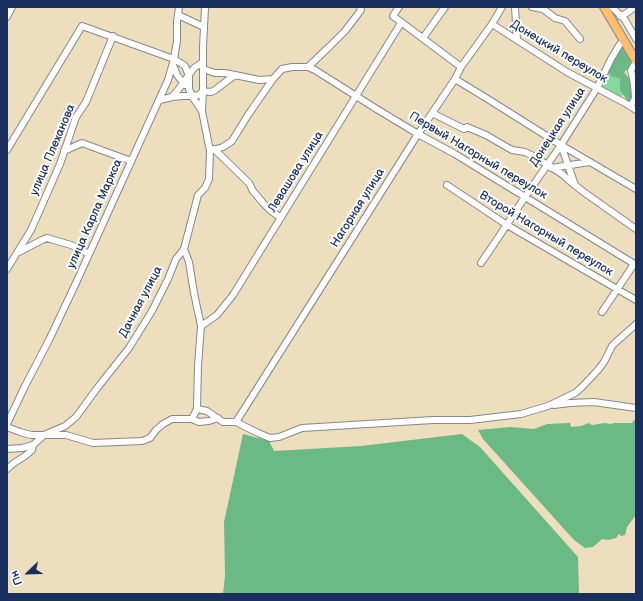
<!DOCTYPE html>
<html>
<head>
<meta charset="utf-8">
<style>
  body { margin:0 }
  #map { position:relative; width:643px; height:601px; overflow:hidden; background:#eddfbe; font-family:"Balsamiq Sans",sans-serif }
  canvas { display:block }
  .frame { position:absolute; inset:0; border:8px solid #1b2f5e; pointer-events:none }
  .north { position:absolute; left:8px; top:553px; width:40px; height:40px; -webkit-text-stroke:3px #fff; paint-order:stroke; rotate:247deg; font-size:11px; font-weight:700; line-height:16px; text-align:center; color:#1b2f5e }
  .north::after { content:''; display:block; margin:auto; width:14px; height:18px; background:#1b2f5e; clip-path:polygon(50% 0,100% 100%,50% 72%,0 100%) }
</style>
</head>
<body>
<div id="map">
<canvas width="643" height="601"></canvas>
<div class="frame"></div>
<div class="north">Пн</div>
</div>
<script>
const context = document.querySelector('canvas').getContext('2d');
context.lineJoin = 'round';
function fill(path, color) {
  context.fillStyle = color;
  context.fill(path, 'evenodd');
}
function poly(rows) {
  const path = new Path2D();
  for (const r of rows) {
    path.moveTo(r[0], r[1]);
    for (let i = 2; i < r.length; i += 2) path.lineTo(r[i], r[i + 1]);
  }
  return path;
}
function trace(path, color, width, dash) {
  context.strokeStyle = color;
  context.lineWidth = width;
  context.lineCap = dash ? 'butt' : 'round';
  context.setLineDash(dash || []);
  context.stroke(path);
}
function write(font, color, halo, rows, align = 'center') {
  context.font = font + ' "Balsamiq Sans",sans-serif';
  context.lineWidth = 4;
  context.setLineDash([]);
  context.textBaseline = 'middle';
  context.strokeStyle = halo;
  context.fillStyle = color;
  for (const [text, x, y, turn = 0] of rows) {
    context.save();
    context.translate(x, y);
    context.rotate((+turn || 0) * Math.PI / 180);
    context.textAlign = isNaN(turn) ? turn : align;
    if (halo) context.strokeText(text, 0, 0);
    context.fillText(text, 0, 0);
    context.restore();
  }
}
const green = poly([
  [608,72,611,76,620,79,620,90,624,95,618,97,602,88]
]);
const forest = poly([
  [622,47,631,58,630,68,624,72,628,77,631,79,633,90,631,93,632,99,629,103,620,90,620,79,611,76,607,71,618,51],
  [636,419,636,515,627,527,625,535,621,536,619,534,616,538,608,540,602,539,593,547,585,548,574,540,483,439,478,430,510,427,534,429,547,424,570,423,571,427,581,426,589,423,592,425,605,423,611,424,614,423,632,423,633,421],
  [243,434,269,441,274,451,361,446,462,434,480,447,578,557,579,594,223,594,225,576,224,522]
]);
const minor = poly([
  [205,7,203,48,203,91,211,92,215,90,235,75,259,80,273,79],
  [399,7,393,16,461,67],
  [515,7,517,40],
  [532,7,543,9,555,18,565,21,580,39],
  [612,7,625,20,636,39],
  [178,15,204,27],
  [620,16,625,14,635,7],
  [7,17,12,7],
  [492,24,567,72,625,103,636,110],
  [423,38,445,7],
  [173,65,177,75,185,85],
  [308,67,330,46,345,31,361,10,360,7],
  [203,69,215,73,225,73,235,75],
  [455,79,483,96,561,145,636,189],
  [172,97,178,90,194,68,203,62],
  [160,100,172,97,183,96,192,96,199,95,203,91],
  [630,106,633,102,635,98,634,84,631,70,636,62],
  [202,111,203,91],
  [432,113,464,129,467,127,486,135,512,150,525,152,535,157,562,174,572,183,585,193,636,229],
  [561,145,575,185],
  [214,149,249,183,253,191,263,203,270,210,281,218],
  [7,150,82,26,174,59,185,66,189,76,189,89,192,96,202,111,210,151],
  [64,151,82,143,131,161],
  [551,168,590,162],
  [447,185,507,225,636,300],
  [184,249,189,262,194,293,201,326,198,365,197,409,192,419],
  [19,252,42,240,47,238,71,245,89,254],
  [481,263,494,244,525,197,561,145,597,88,611,59,620,44,624,41],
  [7,269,31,230,46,196,60,164,76,117,86,102,113,36],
  [602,312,634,264],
  [201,326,217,315,233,295,401,23],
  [554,405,570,403,594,402,636,408],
  [197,409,207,411,223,422,236,422,258,433,270,438,279,437,302,428,433,420,470,420,521,414,548,406,575,393,581,388,598,370,604,362,612,346,616,342,633,327,636,324],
  [236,422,418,134,455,79,461,67,492,24,502,7],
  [7,424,25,386,49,340,76,283,168,80,174,59,177,41,177,22,179,7],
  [7,427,20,432,31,435,66,435,93,443,142,441,150,438,156,430,163,424,172,419,192,419,199,422,209,421,218,418],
  [7,449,22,448,33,445,44,435,65,426,76,417,98,387,129,348,152,311,168,279,176,259,184,249,198,195,205,188,209,179,210,151,223,147,232,141,248,115,273,79,282,69,292,67,308,67,315,70,375,108,418,134,455,154,636,265],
  [7,469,14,463,25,456,32,450,33,445]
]);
const major = poly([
  [604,7,636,61]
]);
const streetNames = [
  ["Донецкий переулок",559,52,31],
  ["Донецкая улица",558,127,-57],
  ["улица Плеханова",53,150,-67],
  ["Первый Нагорный переулок",478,156,31],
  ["Левашова улица",296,172,-58],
  ["Нагорная улица",358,208,-58],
  ["улица Карла Маркса",95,214,-66],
  ["Второй Нагорный переулок",546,234,31],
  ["Дачная улица",141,302,-62]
];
fill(green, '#84d99c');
fill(forest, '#6bb984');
trace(minor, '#84878e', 8);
trace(major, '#84878e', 10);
trace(minor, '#fff', 6);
trace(major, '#fcbd6f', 8);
write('12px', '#1b2f5e', '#fff', streetNames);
</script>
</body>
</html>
